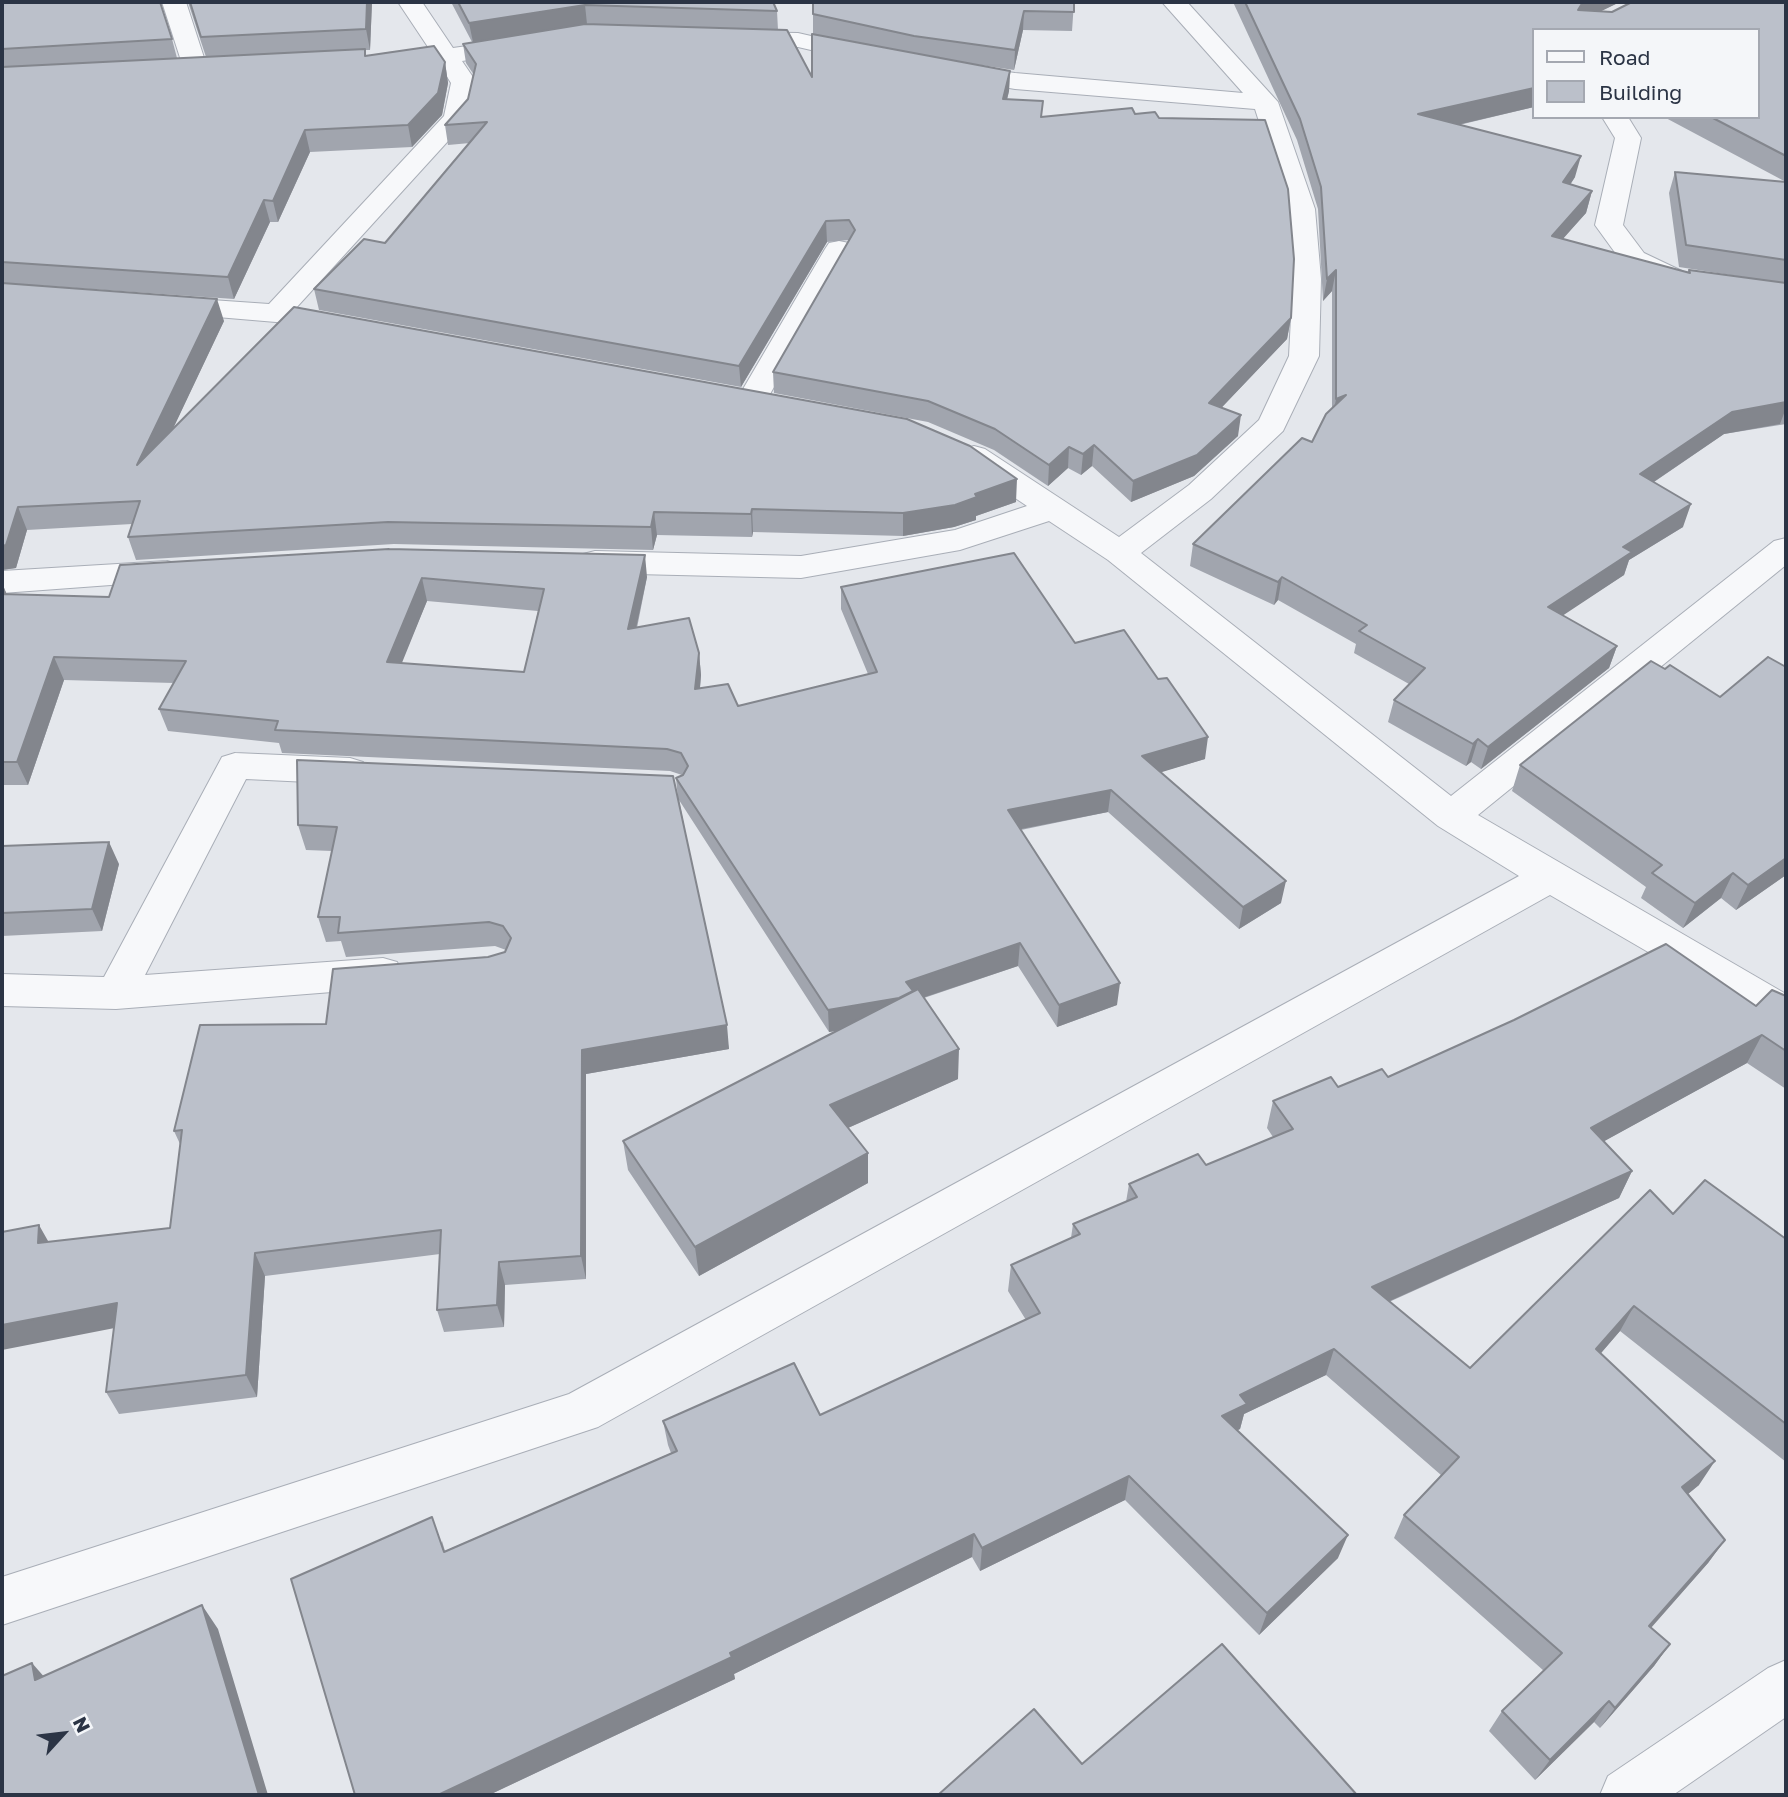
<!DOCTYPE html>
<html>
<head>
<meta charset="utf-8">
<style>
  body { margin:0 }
  #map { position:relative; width:1788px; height:1797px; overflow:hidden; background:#e4e7ec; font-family:"Golos Text",sans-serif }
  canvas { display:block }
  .frame { position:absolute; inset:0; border:4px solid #2b3445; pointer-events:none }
  .legend { position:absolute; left:1532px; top:28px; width:228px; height:91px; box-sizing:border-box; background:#f4f6f9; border:2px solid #a4a8b1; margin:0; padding:9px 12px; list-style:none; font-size:21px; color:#2b3445 }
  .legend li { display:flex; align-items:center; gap:14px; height:35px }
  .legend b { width:35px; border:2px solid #a4a8b1 }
  .north { position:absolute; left:28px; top:1699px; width:70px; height:70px; -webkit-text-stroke:5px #f4f6f9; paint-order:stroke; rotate:63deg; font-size:19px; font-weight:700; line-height:28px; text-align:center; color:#2b3445 }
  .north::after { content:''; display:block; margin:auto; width:24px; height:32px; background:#2b3445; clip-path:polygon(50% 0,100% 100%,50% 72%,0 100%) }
</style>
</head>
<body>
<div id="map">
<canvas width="1788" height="1797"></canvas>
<div class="frame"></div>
<ul class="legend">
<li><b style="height:9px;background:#f7f8fa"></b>Road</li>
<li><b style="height:19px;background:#bbc0ca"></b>Building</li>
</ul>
<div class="north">N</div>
</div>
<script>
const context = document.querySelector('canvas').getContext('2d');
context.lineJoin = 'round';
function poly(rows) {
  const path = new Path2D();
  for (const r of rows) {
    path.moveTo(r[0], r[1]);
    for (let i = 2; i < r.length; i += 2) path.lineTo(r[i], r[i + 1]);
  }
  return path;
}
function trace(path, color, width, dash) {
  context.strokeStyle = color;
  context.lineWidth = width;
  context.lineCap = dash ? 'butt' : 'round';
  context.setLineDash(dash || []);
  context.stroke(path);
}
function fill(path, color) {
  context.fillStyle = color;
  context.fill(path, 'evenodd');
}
const minor = poly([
  [162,2,186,2,208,70,205,75,196,77,187,75,184,70,162,2],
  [398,2,422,2,453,48,516,39,525,41,528,46,525,51,516,53,462,61,477,83,469,118,296,308,347,318,352,324,347,330,337,333,276,322,158,312,154,306,158,300,168,297,269,304,444,116,451,83,439,64,388,67,379,65,376,60,379,55,388,53,430,50,398,2],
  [1162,2,1187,2,1278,102,1315,209,1321,279,1319,356,1283,431,1211,499,1141,553,1451,796,1774,541,1786,538,1786,565,1478,815,1786,994,1786,1029,1772,1024,1550,895,598,1427,2,1625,2,1577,569,1394,1519,876,1438,826,1108,560,1049,521,960,550,801,578,595,573,583,570,579,562,583,554,595,551,801,556,955,530,1027,506,963,463,958,456,963,449,974,446,985,449,1119,537,1189,485,1259,420,1289,356,1293,279,1287,209,1255,109,1015,89,957,79,948,77,945,72,948,67,957,65,1015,73,1243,93,1162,2],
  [740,32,798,33,872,50,875,55,872,60,863,62,798,47,731,44,728,39,731,34,740,32],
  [1602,117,1628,117,1641,138,1623,225,1644,253,1684,272,1786,286,1786,304,1677,288,1624,265,1595,225,1615,138,1602,117],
  [839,241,849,243,853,249,766,401,762,407,751,410,740,407,736,401,825,249,829,243,839,241],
  [167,561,179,564,184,572,179,580,2,593,2,571,167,561],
  [235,753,350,758,363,762,368,771,363,780,350,784,246,779,145,975,383,958,397,962,403,973,397,984,383,988,116,1009,2,1006,2,974,104,977,222,757,235,753],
  [1786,1660,1786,1717,1673,1795,1600,1795,1608,1776,1768,1668,1786,1660]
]);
const wall = poly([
  [2,2,172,39,177,58,206,57,188,2,372,2,370,50,365,50,366,56,445,62,448,83,442,115,412,147,310,152,278,222,270,222,234,299,33,285,224,321,172,430,1016,502,976,516,976,520,954,527,903,536,753,532,752,537,657,535,653,550,394,544,136,560,128,537,132,524,27,530,16,568,2,570],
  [451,2,773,2,777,11,778,30,812,77,813,34,813,2,1074,2,1072,31,1023,30,1014,70,974,64,1010,71,1009,91,1007,100,1042,117,1135,114,1291,318,1287,339,1221,408,1238,436,1194,476,1131,502,1092,466,1081,475,1068,468,1048,486,994,450,928,422,774,393,773,372,849,240,827,242,741,387,319,310,314,289,385,243,470,143,448,145,445,125,468,99,474,75,466,63,463,44,472,42],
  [1233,2,1620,2,1600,11,1612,12,1786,2,1786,182,1664,117,1758,117,1758,30,1534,30,1534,107,1459,125,1575,177,1570,185,1592,191,1586,213,1562,239,1688,273,1689,270,1756,279,1679,267,1669,193,1675,172,1786,182,1786,424,1724,434,1654,482,1683,527,1629,560,1624,575,1562,615,1617,646,1609,668,1481,769,1471,762,1466,766,1388,722,1394,700,1409,684,1354,653,1356,644,1278,600,1274,605,1190,566,1193,544,1312,442,1332,409,1332,291,1323,301,1318,209,1297,140],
  [120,565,647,577,637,628,699,653,701,675,700,688,738,706,868,674,841,609,841,587,1075,643,1205,759,1160,772,1281,903,1239,929,1108,812,1021,830,1117,1005,1057,1027,1018,966,924,998,958,1079,848,1128,868,1153,868,1183,699,1276,628,1170,623,1141,836,1031,829,1032,679,800,729,1049,586,1074,586,1279,505,1285,504,1327,444,1332,437,1310,440,1254,265,1276,257,1397,119,1414,106,1392,114,1328,49,1242,170,1228,180,1144,174,1131,326,1024,488,957,505,952,506,950,495,946,346,957,341,941,326,942,318,917,332,851,306,850,298,825,678,799,676,778,682,775,670,771,282,753,279,743,168,731,159,709,174,683,64,680,28,785,2,785,2,583,7,595,109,597],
  [427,601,538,611,524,672,401,663],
  [1520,765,1786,875,1736,910,1721,898,1683,928,1641,898,1646,887,1512,791],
  [2,846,119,864,102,931,2,936],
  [1786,996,1786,1089,1747,1063,1604,1141,1632,1171,1619,1198,1389,1302,1470,1368,1673,1214,1786,1239,1786,1462,1620,1331,1601,1353,1699,1485,1688,1494,1725,1540,1708,1563,1651,1628,1670,1644,1654,1666,1600,1728,1594,1722,1535,1780,1489,1731,1502,1711,1544,1671,1394,1538,1404,1515,1441,1475,1326,1375,1244,1414,1240,1429,1237,1430,1338,1558,1259,1635,1125,1500,980,1571,972,1557,734,1674,735,1679,489,1795,355,1795,442,1541,445,1551,671,1453,668,1445,663,1421,820,1415,1026,1320,1008,1291,1011,1265,1071,1238,1073,1224,1126,1202,1129,1184,1206,1165,1273,1137,1267,1128,1273,1101,1388,1077,1756,1006]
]);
const shadedWall = poly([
  [367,2,372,2,370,50,366,29],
  [1583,2,1620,2,1577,23,1578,10],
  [585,5,587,24,473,42,469,23],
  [1024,11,1023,30,1014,70,1015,50],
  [445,62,448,83,442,115,412,147,408,125],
  [1010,71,1009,91,1002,119,1003,99],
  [1534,88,1534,107,1414,135,1418,114],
  [305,130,310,152,278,222,273,201],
  [1581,156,1575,177,1557,204,1563,182],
  [1592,191,1586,213,1546,258,1552,236],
  [264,200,270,222,234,299,228,277],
  [826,221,827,242,741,387,739,366],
  [1336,270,1332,291,1323,301,1327,279],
  [217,299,224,321,145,488,137,465],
  [1291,318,1287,339,1206,424,1209,403],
  [1346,395,1332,421,1336,399],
  [1786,402,1786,408,1780,424,1724,434,1633,496,1640,474,1732,412],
  [1241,415,1238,436,1194,476,1131,502,1133,481],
  [1094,445,1092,466,1081,475,1083,454],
  [1069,447,1068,468,1048,486,1049,465],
  [1017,479,1016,502,976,516,976,520,954,527,903,536,903,513,975,494],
  [1691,504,1683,527,1629,560,1624,575,1541,630,1548,607,1623,547],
  [18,507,27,530,16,568,2,570,2,546],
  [752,509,753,532,752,537,751,514],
  [654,512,657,535,653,550,651,527],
  [645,555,647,577,631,652,628,629],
  [1282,577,1278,600,1274,605,1278,582],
  [422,578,427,601,393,685,387,662],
  [2,583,7,595,2,613],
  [1617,646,1609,668,1481,769,1488,747],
  [699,653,701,675,698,711,695,689],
  [54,657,64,680,28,785,17,762],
  [1208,737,1205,759,1139,779,1142,756],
  [1478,739,1471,762,1466,766,1473,744],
  [1111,790,1108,812,1006,832,1008,810],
  [109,842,119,864,102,931,92,909],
  [1786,858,1786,875,1736,910,1748,885],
  [1733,873,1721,898,1683,928,1695,903],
  [1286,881,1281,903,1239,929,1243,907],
  [1020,943,1018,966,916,1000,916,1017,829,1032,828,1010,906,982],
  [1120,983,1117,1005,1057,1027,1059,1005],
  [727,1025,729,1049,586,1074,586,1279,581,1256,582,1050],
  [1762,1035,1747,1063,1579,1155,1591,1128],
  [959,1049,958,1079,832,1135,830,1105],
  [868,1153,868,1183,699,1276,695,1247],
  [1632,1171,1619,1198,1363,1313,1372,1287],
  [39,1225,52,1248,38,1243],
  [255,1253,265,1276,257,1397,246,1375],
  [499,1262,505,1285,504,1327,497,1305],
  [117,1303,130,1325,2,1350,2,1325],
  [1634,1306,1620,1331,1583,1374,1596,1349],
  [1334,1349,1326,1375,1244,1414,1240,1429,1216,1441,1222,1416,1240,1395],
  [1715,1461,1699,1485,1667,1511,1682,1487],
  [1129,1476,1125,1500,980,1571,982,1548],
  [974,1534,972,1557,734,1674,735,1679,489,1795,438,1795],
  [1348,1535,1338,1558,1259,1635,1267,1613],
  [1725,1540,1708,1563,1633,1648,1649,1626],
  [202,1605,218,1629,268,1795,259,1795],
  [1670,1644,1654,1666,1600,1728,1615,1708],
  [32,1663,53,1687,35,1680],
  [1609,1701,1594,1722,1535,1780,1550,1760]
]);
const building = poly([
  [2,2,160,2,172,39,2,49,2,2],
  [190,2,367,2,366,29,201,37,190,2],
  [458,2,773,2,777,11,585,5,469,23,458,2],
  [813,2,1074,2,1074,12,1024,11,1015,50,914,36,813,14,813,2],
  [1245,2,1583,2,1578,10,1612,12,1632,2,1786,2,1786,156,1711,117,1758,117,1758,30,1534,30,1534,88,1418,114,1581,156,1563,182,1592,191,1552,236,1690,273,1689,270,1786,283,1786,402,1732,412,1640,474,1691,504,1623,547,1632,552,1548,607,1617,646,1488,747,1478,739,1473,744,1394,700,1425,668,1359,631,1367,625,1282,577,1278,582,1193,544,1302,438,1312,442,1326,414,1346,395,1336,399,1336,270,1327,279,1321,187,1300,119,1245,2],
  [585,24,787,30,812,77,812,34,1010,71,1003,99,1043,101,1041,117,1132,108,1135,114,1155,112,1159,118,1265,120,1288,189,1294,259,1291,318,1209,403,1241,415,1197,455,1133,481,1094,445,1083,454,1069,447,1049,465,995,429,928,401,773,372,855,230,849,220,826,221,739,366,314,289,364,239,385,243,487,122,445,125,468,99,476,64,463,44,585,24],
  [434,46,445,62,438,93,408,125,305,130,273,201,264,200,228,277,2,262,2,67,365,49,365,56,434,46],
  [1675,172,1786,182,1786,260,1686,245,1675,172],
  [2,283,217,299,137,465,294,307,907,419,970,446,1017,479,975,494,977,497,955,505,903,513,752,509,751,514,654,512,651,527,388,522,128,537,140,501,18,507,6,545,2,546,2,283],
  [389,549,645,555,628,629,689,618,699,653,695,689,728,684,738,706,877,672,841,587,1014,553,1075,643,1124,630,1158,679,1167,678,1208,737,1142,756,1286,881,1243,907,1111,790,1008,810,1120,983,1059,1005,1020,943,906,982,913,991,899,998,828,1010,676,778,683,775,688,766,681,753,667,749,275,730,278,721,159,709,186,661,54,657,17,762,2,762,2,594,109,597,120,565,389,549],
  [422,578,544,589,524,672,387,662,422,578],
  [1768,657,1786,667,1786,858,1748,885,1733,873,1695,903,1652,873,1662,865,1520,765,1651,661,1665,669,1670,665,1720,697,1768,657],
  [297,760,673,776,727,1025,582,1050,581,1256,499,1262,497,1305,437,1310,441,1230,255,1253,246,1375,106,1392,117,1303,2,1325,2,1232,39,1225,38,1243,170,1228,182,1130,174,1131,200,1025,326,1024,333,969,488,957,505,952,511,938,503,926,489,922,338,933,340,917,318,917,337,827,298,825,297,760],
  [109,842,92,909,2,913,2,846,109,842],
  [1666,944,1756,1006,1772,990,1786,996,1786,1051,1762,1035,1591,1128,1632,1171,1372,1287,1470,1368,1650,1190,1673,1214,1705,1180,1786,1239,1786,1424,1634,1306,1596,1349,1715,1461,1682,1487,1725,1540,1649,1626,1670,1644,1615,1708,1609,1701,1550,1760,1502,1711,1562,1653,1404,1515,1459,1457,1334,1349,1240,1395,1247,1404,1222,1416,1348,1535,1267,1613,1129,1476,982,1548,974,1534,730,1653,732,1657,438,1795,355,1795,291,1579,432,1517,444,1552,677,1451,663,1421,794,1363,820,1415,1040,1313,1011,1265,1080,1234,1073,1224,1137,1197,1129,1184,1198,1154,1206,1165,1293,1129,1273,1101,1331,1077,1338,1087,1382,1069,1388,1077,1514,1020,1666,944],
  [918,989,959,1049,830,1105,868,1153,695,1247,623,1141,918,989],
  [202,1605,259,1795,2,1795,2,1676,32,1663,35,1680,202,1605],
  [1222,1644,1357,1795,938,1795,1034,1709,1082,1764,1222,1644]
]);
trace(minor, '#a9aeb7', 2);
fill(minor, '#f7f8fa');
fill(wall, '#a1a5ae');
fill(shadedWall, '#83868d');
fill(building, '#bbc0ca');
trace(building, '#83868d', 2);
</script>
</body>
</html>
